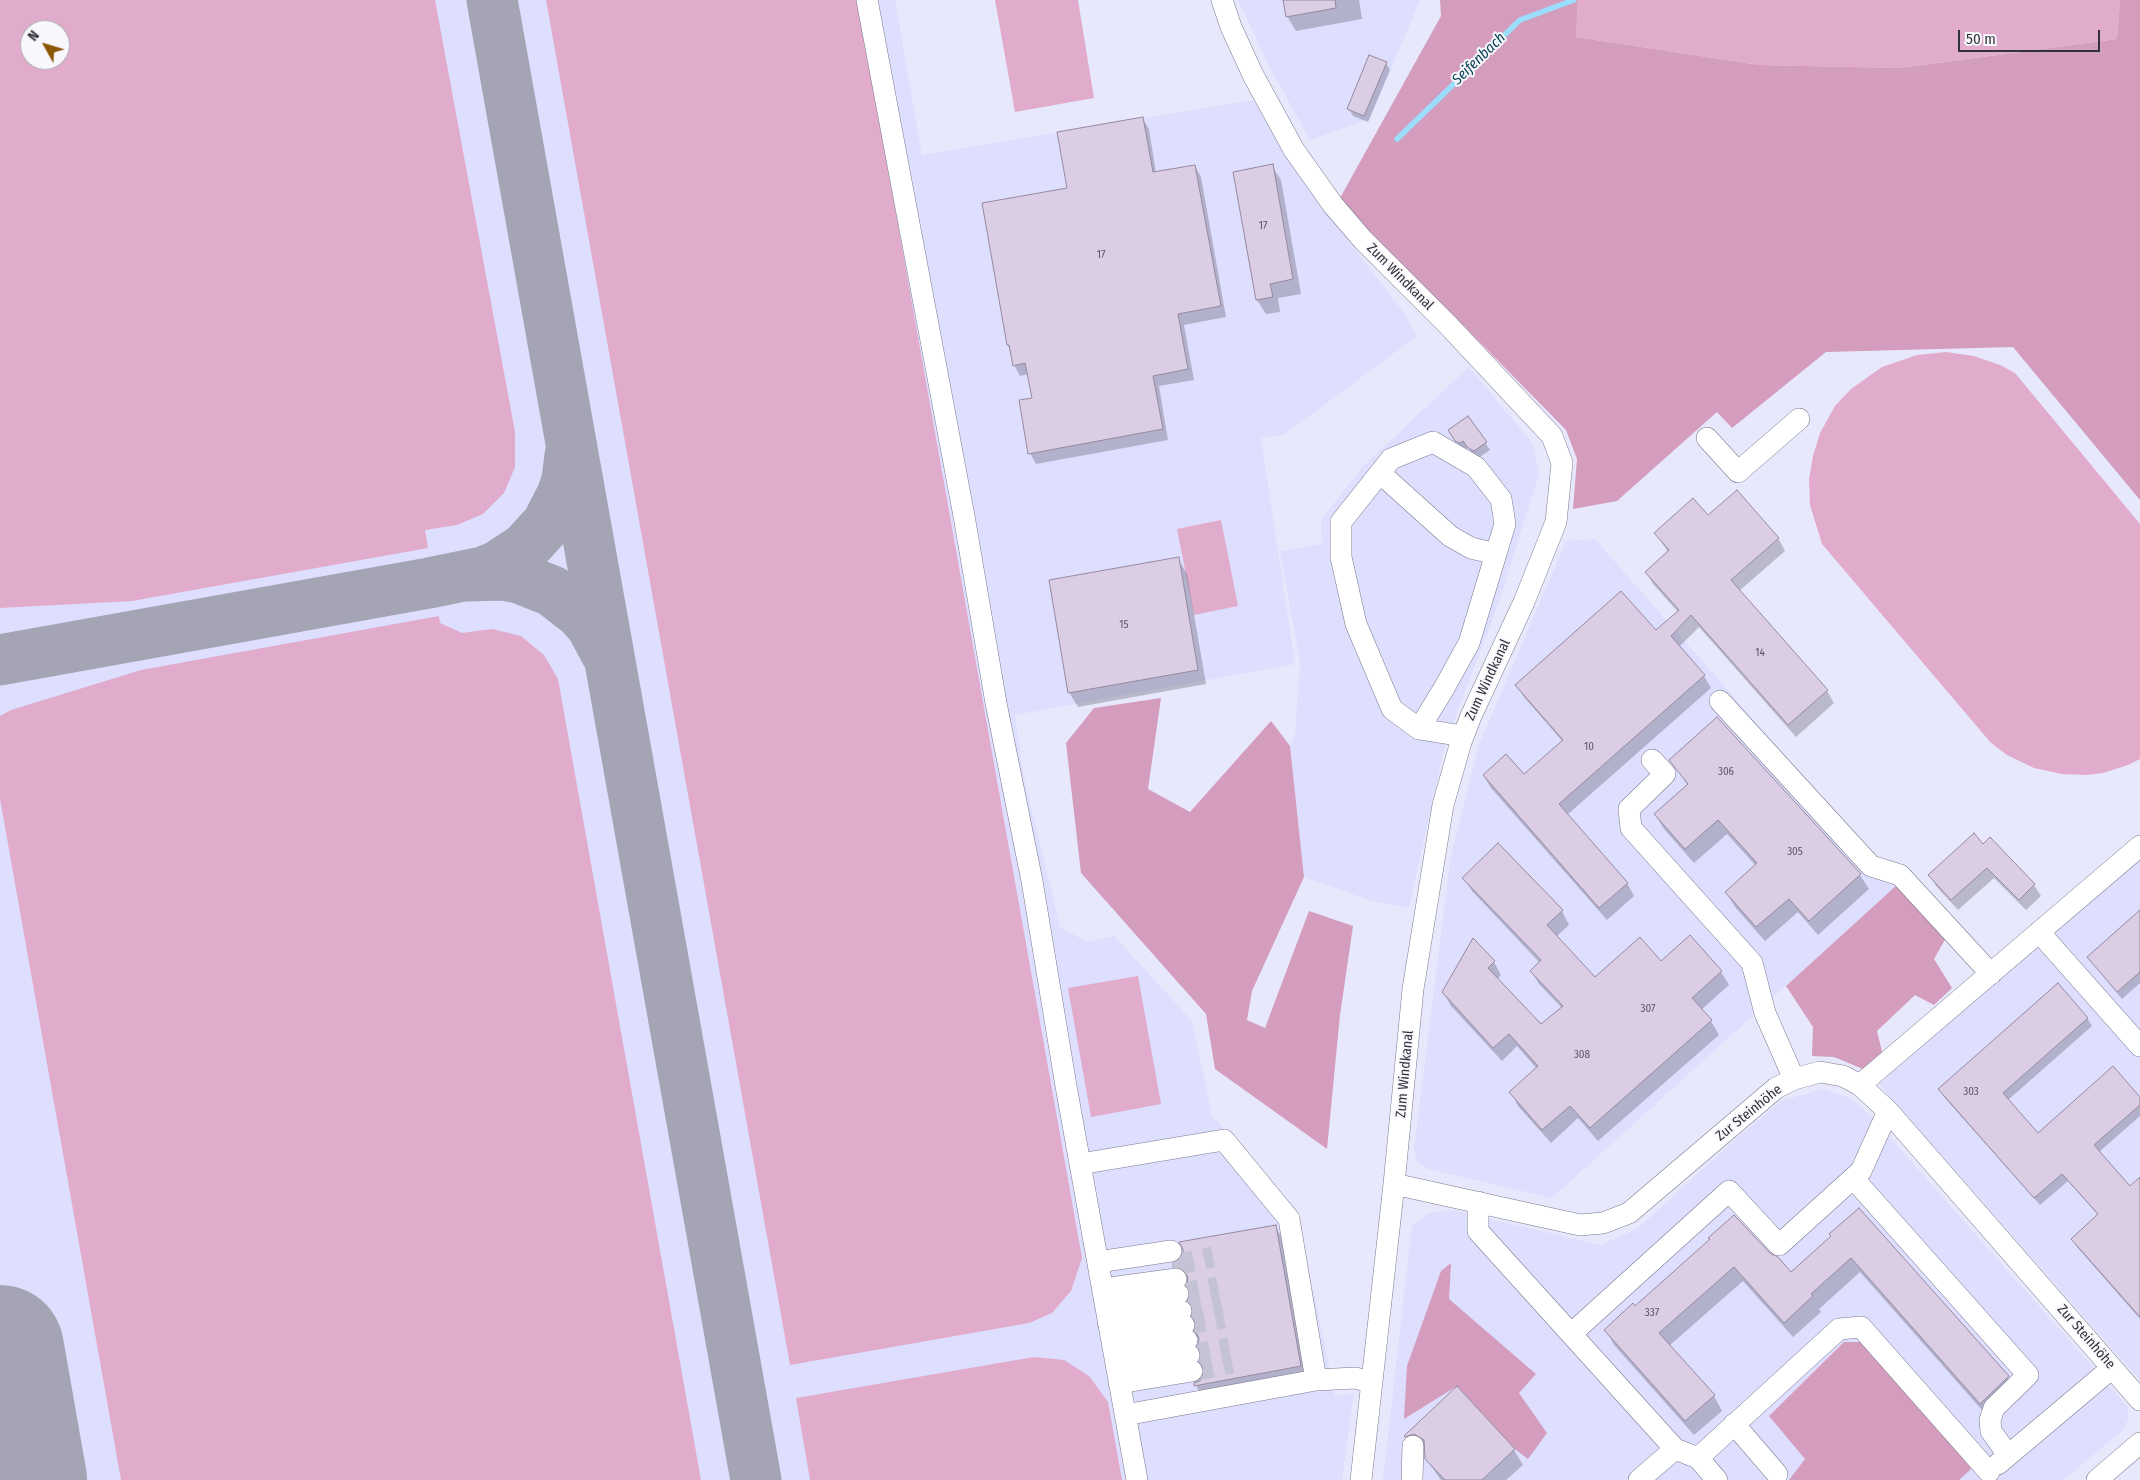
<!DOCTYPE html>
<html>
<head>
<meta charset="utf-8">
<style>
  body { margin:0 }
  #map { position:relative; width:2140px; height:1480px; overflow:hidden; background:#e8e8fc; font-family:"Fira Sans Condensed",sans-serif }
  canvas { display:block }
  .north { position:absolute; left:20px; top:20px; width:50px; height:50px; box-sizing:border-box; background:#f7f7fc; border:1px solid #a8a8af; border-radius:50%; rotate:309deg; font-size:14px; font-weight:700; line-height:20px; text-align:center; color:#31313b }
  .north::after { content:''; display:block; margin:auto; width:18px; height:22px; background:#8c5706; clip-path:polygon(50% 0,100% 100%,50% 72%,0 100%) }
  .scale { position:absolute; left:1958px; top:30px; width:142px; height:22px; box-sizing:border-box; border:2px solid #31313b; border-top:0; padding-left:6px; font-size:15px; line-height:18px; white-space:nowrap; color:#31313b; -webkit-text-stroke:4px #f7f7fc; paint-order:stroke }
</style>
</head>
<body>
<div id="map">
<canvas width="2140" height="1480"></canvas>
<div class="north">N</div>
<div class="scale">50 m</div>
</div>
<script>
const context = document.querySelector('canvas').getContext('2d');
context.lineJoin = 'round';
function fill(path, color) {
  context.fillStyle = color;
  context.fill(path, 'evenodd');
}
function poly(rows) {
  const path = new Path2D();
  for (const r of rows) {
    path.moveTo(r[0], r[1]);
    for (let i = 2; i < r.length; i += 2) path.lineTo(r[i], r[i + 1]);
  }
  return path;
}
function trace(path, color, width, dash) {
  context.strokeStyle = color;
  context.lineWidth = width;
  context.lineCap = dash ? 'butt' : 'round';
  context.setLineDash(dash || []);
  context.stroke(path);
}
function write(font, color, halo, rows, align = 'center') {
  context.font = font + ' "Fira Sans Condensed",sans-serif';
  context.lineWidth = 4;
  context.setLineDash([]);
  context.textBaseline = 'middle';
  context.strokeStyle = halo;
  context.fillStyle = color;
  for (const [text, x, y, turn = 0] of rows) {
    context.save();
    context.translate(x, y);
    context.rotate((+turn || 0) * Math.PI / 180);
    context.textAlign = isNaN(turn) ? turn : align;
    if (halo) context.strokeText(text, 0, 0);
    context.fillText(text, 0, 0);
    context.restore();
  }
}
const built = poly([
  [0,0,895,0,922,155,1254,100,1282,151,1315,198,1404,313,1417,336,1285,434,1261,438,1295,664,1015,715,1023,773,1060,927,1087,942,1114,936,1192,1021,1212,1116,1297,1210,1335,1396,1354,1393,1342,1480,0,1480],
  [30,30,60,30,60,60,30,60],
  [1238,0,1420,0,1370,119,1310,140,1269,66],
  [1469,367,1533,444,1539,474,1501,596,1445,745,1409,908,1372,901,1304,877,1290,746,1295,734,1300,663,1280,551,1322,544,1321,520,1363,466],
  [1595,539,1898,884,1552,1198,1428,1169,1418,1162,1414,1150,1451,856,1478,747,1566,541],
  [2140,851,2140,1380,1879,1084],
  [1822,1089,1850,1098,1870,1115,2115,1392,2128,1407,2128,1420,2123,1430,2064,1480,1383,1480,1412,1225,1429,1213,1453,1210,1600,1245,1637,1229,1736,1139,1781,1101]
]);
const green = poly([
  [0,0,435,0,515,432,515,467,504,493,483,514,457,525,425,530,428,548,132,601,0,608],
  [30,30,60,30,60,60,30,60],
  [546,0,858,0,1082,1258,1071,1291,1052,1313,1029,1323,790,1365],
  [995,0,1078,0,1094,98,1015,112],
  [1578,0,2120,0,2117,39,1900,68,1759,65,1576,37],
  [1946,352,1974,356,2000,365,2015,373,2140,524,2140,759,2128,765,2103,773,2087,775,2062,774,2034,768,2007,755,1991,743,1822,544,1810,505,1809,479,1813,456,1820,433,1835,406,1851,389,1882,367,1917,355],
  [1221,520,1238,606,1194,615,1177,529],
  [439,616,440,623,462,633,492,629,521,636,544,655,558,679,701,1480,121,1480,0,799,0,716,11,710,141,670],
  [1138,976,1161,1104,1091,1117,1068,988],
  [1034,1357,1064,1360,1089,1376,1108,1402,1122,1480,810,1480,796,1398]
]);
const forest = poly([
  [1440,0,1578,0,1576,37,1759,65,1900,68,2117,39,2120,0,2140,0,2140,500,2013,347,1826,352,1732,428,1717,412,1617,501,1573,509,1577,459,1566,430,1457,319,1369,235,1340,198,1441,16],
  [1161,698,1148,789,1190,812,1271,721,1290,746,1304,877,1252,991,1247,1020,1265,1028,1309,911,1353,926,1340,1015,1327,1149,1215,1069,1206,1014,1081,873,1066,743,1094,708],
  [1898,884,1947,936,1934,959,1952,988,1934,1005,1915,995,1877,1031,1882,1052,1863,1069,1834,1057,1812,1056,1813,1027,1786,986],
  [1451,1263,1449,1299,1536,1374,1519,1393,1547,1433,1528,1459,1515,1449,1457,1386,1404,1419,1407,1366,1441,1271],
  [1844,1342,1865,1342,1966,1459,1971,1469,1959,1480,1789,1480,1805,1459,1769,1416]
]);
const shadow = poly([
  [1284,0,1359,0,1362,19,1296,31,1287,16],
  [1386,63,1390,70,1368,122,1353,116,1349,109],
  [1142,118,1149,129,1156,173,1195,166,1201,177,1226,317,1184,325,1194,380,1159,386,1168,440,1036,464,1030,453,1033,399,1029,374,1020,376,1014,365,1008,345,1068,189],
  [1272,166,1281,180,1301,294,1278,298,1280,312,1266,314,1257,300],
  [1468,417,1490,450,1478,458,1474,455,1468,447,1465,450,1461,448,1454,437],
  [1708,516,1778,538,1785,551,1739,591,1827,691,1834,703,1796,737,1699,627,1679,647,1704,676,1711,688,1567,815,1627,883,1634,896,1607,920,1491,788,1484,776,1524,776,1563,742,1524,697,1516,685,1656,632,1678,612,1653,584,1646,572,1668,552,1656,534],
  [1178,559,1187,574,1206,684,1078,707,1069,692],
  [1717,719,1860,875,1869,889,1818,935,1798,912,1765,941,1735,907,1726,892,1756,866,1727,834,1694,863,1664,829,1655,814,1688,786,1671,760],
  [1990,839,2034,885,2041,896,2026,910,1994,878,1958,910,1936,886,1930,875,1983,845],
  [1464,878,1562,911,1569,925,1556,937,1595,979,1661,963,1721,972,1729,985,1701,1010,1711,1021,1719,1035,1598,1141,1578,1118,1551,1143,1518,1106,1511,1092,1537,1069,1517,1046,1502,1061,1451,1006,1443,992,1494,962,1501,975,1497,980,1541,1026,1562,1008,1539,984,1531,971,1540,963,1472,891],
  [2140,911,2140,983,2122,999,2088,957],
  [2087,1018,2092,1026,2008,1100,2038,1134,2140,1099,2140,1116,2099,1152,2130,1187,2140,1179,2140,1319,2077,1247,2072,1239,2099,1216,2068,1181,2040,1205,1944,1097,1939,1089],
  [1275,1226,1284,1241,1309,1381,1204,1400,1196,1385,1205,1376,1201,1338,1192,1292,1188,1282,1183,1281,1175,1266],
  [1832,1237,2008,1377,2016,1392,1989,1418,1860,1272,1819,1309,1821,1312,1793,1337,1743,1281,1669,1346,1714,1396,1722,1411,1694,1435,1614,1345,1606,1330,1635,1307,1711,1240,1769,1255,1791,1274],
  [1457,1388,1514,1450,1523,1465,1506,1480,1441,1480,1426,1459,1426,1450,1423,1448,1414,1451,1405,1436]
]);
const stream = poly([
  [1397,139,1520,20,1574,0]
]);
const taxiway = poly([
  [492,0,756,1480],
  [468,576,502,575,519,578,552,591,579,612,591,625,606,653],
  [0,660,429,583,483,572,498,566,525,548,547,524,562,495,567,480,570,455]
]);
const runway = poly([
  [0,1349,23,1480]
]);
const building = poly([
  [1283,0,1335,0,1336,8,1286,17,1283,0],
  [1369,55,1387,62,1364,116,1347,109,1369,55],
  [1143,117,1153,172,1195,165,1221,306,1178,314,1188,369,1153,376,1163,429,1028,454,1019,400,1032,398,1025,363,1013,366,1009,345,1007,345,982,203,1067,188,1057,132,1143,117],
  [1273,164,1293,279,1270,284,1273,297,1256,300,1233,172,1273,164],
  [1468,416,1487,442,1474,451,1468,448,1463,441,1460,443,1455,441,1448,430,1468,416],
  [1737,490,1779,538,1731,580,1828,690,1788,725,1691,615,1671,636,1705,675,1559,804,1628,883,1599,908,1483,775,1506,754,1524,774,1563,740,1515,685,1621,591,1656,630,1679,610,1645,572,1669,550,1654,533,1693,498,1708,515,1737,490],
  [1179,557,1198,670,1068,693,1049,580,1179,557],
  [1717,717,1861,874,1809,921,1789,899,1756,927,1725,892,1757,863,1718,820,1685,849,1654,814,1688,784,1669,760,1717,717],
  [1974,833,1983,844,1990,837,2035,884,2019,900,1987,868,1951,900,1928,875,1974,833],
  [1498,843,1563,910,1547,925,1595,977,1640,937,1661,961,1690,935,1722,971,1692,998,1712,1020,1590,1128,1570,1106,1542,1130,1509,1092,1538,1066,1509,1034,1493,1048,1442,992,1473,938,1495,961,1488,968,1541,1024,1563,1006,1530,971,1541,960,1462,878,1498,843],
  [2140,910,2140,972,2117,992,2087,957,2140,910],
  [2058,983,2088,1018,2003,1093,2038,1133,2113,1066,2140,1097,2140,1105,2094,1145,2130,1186,2140,1177,2140,1317,2071,1239,2098,1214,2062,1174,2034,1198,1938,1089,2058,983],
  [1859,1208,2009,1376,1980,1404,1851,1258,1811,1294,1813,1296,1784,1323,1734,1267,1659,1333,1715,1395,1685,1421,1604,1330,1633,1303,1635,1306,1710,1239,1708,1238,1734,1215,1770,1253,1778,1257,1791,1272,1831,1236,1829,1234,1859,1208],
  [1276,1225,1301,1366,1194,1386,1194,1383,1200,1381,1203,1376,1204,1369,1199,1361,1201,1353,1198,1346,1199,1338,1195,1331,1196,1323,1192,1316,1193,1309,1188,1301,1190,1293,1187,1285,1188,1277,1181,1268,1173,1267,1173,1263,1179,1260,1183,1255,1183,1249,1179,1242,1276,1225],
  [1457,1386,1515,1449,1482,1480,1445,1480,1425,1459,1424,1440,1414,1434,1405,1437,1404,1436,1457,1386]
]);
const minorTunnel = poly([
  [1173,1265,1213,1257],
  [1178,1294,1218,1287],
  [1181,1311,1221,1304],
  [1184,1325,1224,1318],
  [1189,1355,1229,1348],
  [1192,1371,1232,1363]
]);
const minor = poly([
  [867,0,964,516,996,703,1032,881,1066,1086,1137,1480],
  [1222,0,1231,27,1253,75,1294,150,1333,205,1363,240,1448,325,1552,436,1562,463,1556,522,1524,602,1471,716,1461,742,1443,805,1413,989,1394,1184,1361,1480],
  [1707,438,1738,472,1799,419],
  [1380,473,1450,536,1471,548,1496,554],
  [1720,701,1871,866,1900,875,1991,974],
  [1419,729,1443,690,1469,643,1505,524,1501,499,1476,467,1433,442,1391,459,1341,522,1341,557,1356,624,1392,709,1419,729,1463,736],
  [1652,760,1665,774,1629,809,1631,828,1752,963,1765,1013,1794,1079],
  [2039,932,2140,1046],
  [1860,1085,2140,846],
  [1080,1164,1224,1140,1289,1219,1316,1380,1125,1415],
  [1853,1178,2028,1375,1994,1408,1990,1420,1991,1431,2008,1455],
  [1394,1184,1580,1225,1603,1223,1629,1213,1776,1088,1794,1079,1820,1072,1843,1076,1860,1085,1888,1111,2140,1400],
  [1478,1202,1478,1231,1675,1449,1698,1458,1717,1480],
  [1098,1262,1171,1251],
  [1103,1289,1176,1279],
  [1105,1305,1178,1294],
  [1108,1322,1181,1311],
  [1571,1334,1729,1191,1779,1245,1861,1171,1888,1111],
  [1111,1337,1184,1325],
  [1114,1353,1187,1340],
  [1117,1368,1189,1355],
  [1316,1380,1355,1378,1371,1382],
  [1119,1383,1192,1371],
  [1734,1424,1777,1474],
  [1698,1458,1839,1329,1861,1327,1989,1472],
  [1998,1464,2112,1368],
  [1412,1480,1413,1446],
  [1639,1480,1675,1449],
  [2097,1480,2140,1443]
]);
const numberNames = [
  ["17",1263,226],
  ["17",1101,255],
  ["15",1124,625],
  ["14",1760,653],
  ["10",1589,747],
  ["306",1726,772],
  ["305",1795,852],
  ["307",1648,1009],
  ["308",1582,1055],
  ["303",1971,1092],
  ["337",1652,1313]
];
const streetNames = [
  ["Zum Windkanal",1400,277,45],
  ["Zum Windkanal",1488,680,-65],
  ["Zum Windkanal",1405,1074,-85],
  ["Zur Steinhöhe",1749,1113,-39],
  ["Zur Steinhöhe",2086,1337,49]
];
const waterNames = [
  ["Seifenbach",1479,59,-44]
];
fill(built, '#dedeff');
fill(green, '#e1abcb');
fill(forest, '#d49cbd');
fill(shadow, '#0003');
trace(stream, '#9bdefc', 5.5);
trace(taxiway, '#a4a4b4', 51);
trace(runway, '#a4a4b4', 128);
fill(building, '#dbcde3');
trace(building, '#978a9f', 1);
trace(minorTunnel, '#c3c3d5', 21, [21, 11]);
trace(minor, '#79798f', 22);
trace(minor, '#fff', 21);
write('11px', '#5c5865', null, numberNames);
write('14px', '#31313b', '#f7f7fc', streetNames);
write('italic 15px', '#094458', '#f7f7fc', waterNames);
</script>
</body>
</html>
